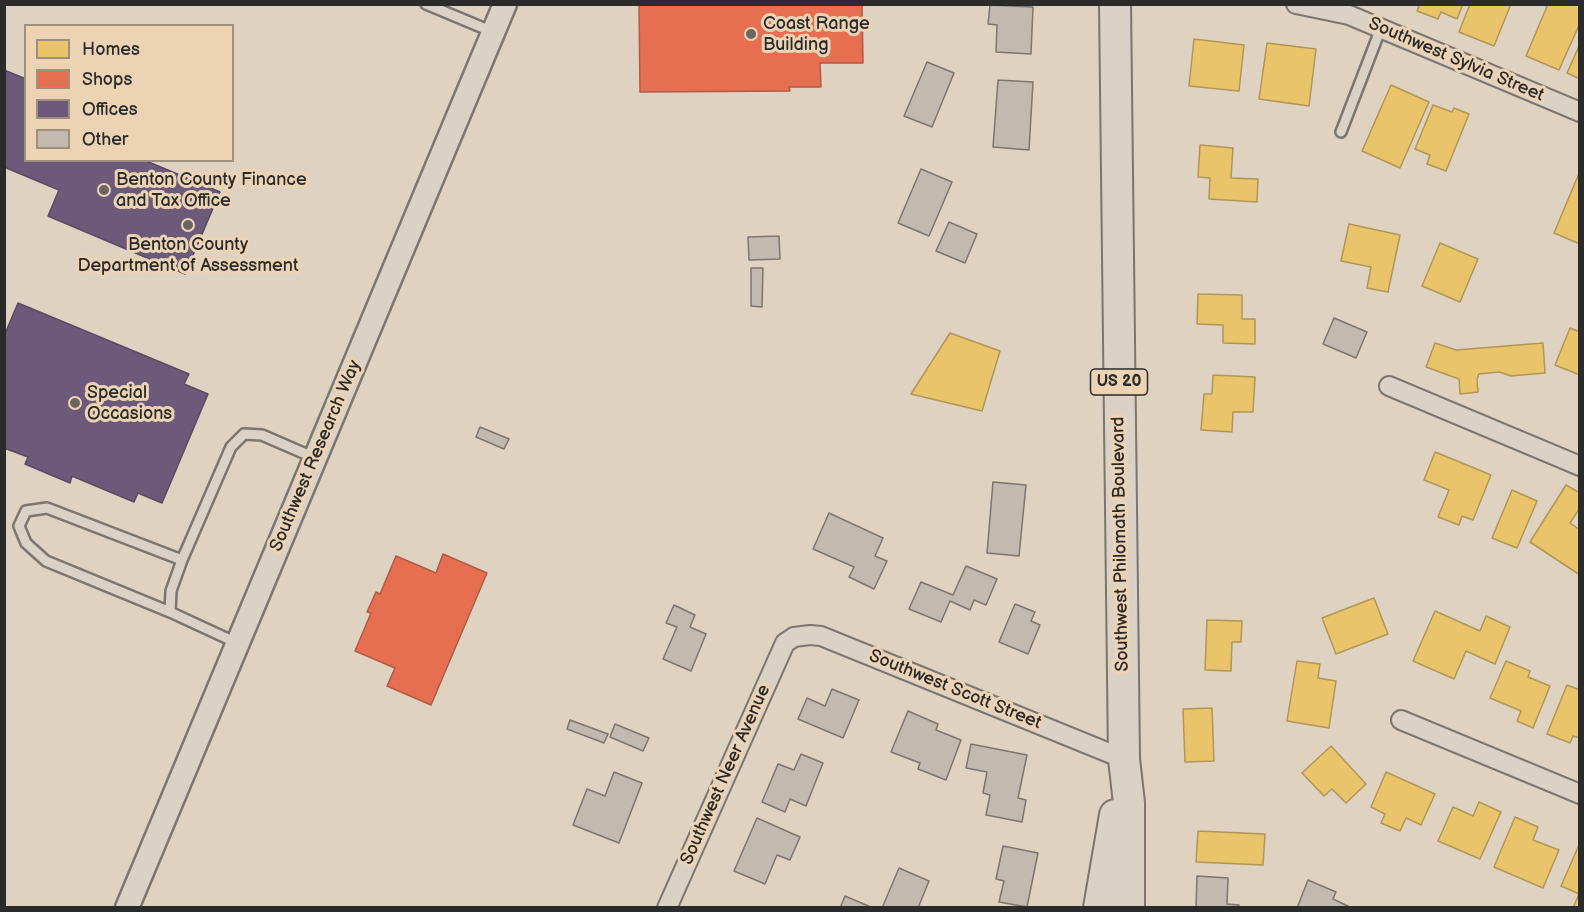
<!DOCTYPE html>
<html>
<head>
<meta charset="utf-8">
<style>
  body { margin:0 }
  #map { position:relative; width:1584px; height:912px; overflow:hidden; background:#dfd2c1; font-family:"Balsamiq Sans",sans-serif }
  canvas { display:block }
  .frame { position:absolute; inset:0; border:6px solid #2b2b2b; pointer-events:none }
  .legend { position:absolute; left:24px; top:24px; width:210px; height:138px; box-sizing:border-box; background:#ecd3b4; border:2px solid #9f907d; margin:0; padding:8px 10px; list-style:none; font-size:18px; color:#2b2b2b }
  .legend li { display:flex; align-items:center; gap:12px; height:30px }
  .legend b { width:30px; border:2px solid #9f907d }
</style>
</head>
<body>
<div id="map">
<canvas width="1584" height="912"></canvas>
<div class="frame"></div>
<ul class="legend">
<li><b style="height:16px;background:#e9c46a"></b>Homes</li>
<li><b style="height:16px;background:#e76f51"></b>Shops</li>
<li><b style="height:16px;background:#6d597a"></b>Offices</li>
<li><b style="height:16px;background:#c3b9ae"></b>Other</li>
</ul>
</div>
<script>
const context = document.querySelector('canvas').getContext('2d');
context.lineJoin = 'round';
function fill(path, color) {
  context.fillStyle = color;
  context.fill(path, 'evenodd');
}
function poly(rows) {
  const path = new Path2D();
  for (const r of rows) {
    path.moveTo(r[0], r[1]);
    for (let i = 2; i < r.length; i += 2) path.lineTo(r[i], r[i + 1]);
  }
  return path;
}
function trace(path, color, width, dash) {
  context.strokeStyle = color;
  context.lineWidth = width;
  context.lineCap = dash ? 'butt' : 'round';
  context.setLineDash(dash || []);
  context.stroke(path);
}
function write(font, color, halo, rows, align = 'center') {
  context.font = font + ' "Balsamiq Sans",sans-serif';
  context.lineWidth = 6;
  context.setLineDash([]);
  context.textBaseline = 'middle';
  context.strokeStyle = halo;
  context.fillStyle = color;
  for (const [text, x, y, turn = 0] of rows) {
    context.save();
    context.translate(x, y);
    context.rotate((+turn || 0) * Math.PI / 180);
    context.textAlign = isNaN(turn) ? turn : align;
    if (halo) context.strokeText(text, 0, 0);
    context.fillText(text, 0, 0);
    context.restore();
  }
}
const homes = poly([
  [1420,4,1463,4,1457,19,1441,12,1438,19,1417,11,1420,4],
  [1470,4,1511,4,1494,46,1459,32,1470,4],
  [1548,4,1580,4,1580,23,1559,70,1526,56,1548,4],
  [1194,39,1244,45,1239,91,1189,86,1194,39],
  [1267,43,1316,49,1309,106,1259,99,1267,43],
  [1580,44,1580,79,1567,73,1580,44],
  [1391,85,1429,102,1400,168,1362,151,1391,85],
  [1433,105,1452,112,1454,108,1469,114,1446,171,1427,164,1430,155,1415,149,1433,105],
  [1200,145,1233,148,1231,178,1258,179,1257,202,1209,199,1210,178,1198,177,1200,145],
  [1580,171,1580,244,1554,233,1580,171],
  [1349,224,1400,235,1388,292,1367,288,1371,267,1341,261,1349,224],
  [1440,243,1478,259,1460,302,1422,286,1440,243],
  [1198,294,1242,295,1242,319,1255,319,1255,344,1223,343,1223,325,1197,324,1198,294],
  [1570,328,1580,332,1580,375,1555,365,1570,328],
  [950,333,1000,351,982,411,911,394,950,333],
  [1435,343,1456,350,1543,343,1545,373,1511,376,1499,372,1479,374,1477,379,1478,392,1460,394,1459,379,1426,367,1435,343],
  [1213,375,1255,377,1253,412,1233,412,1232,432,1201,430,1204,394,1212,394,1213,375],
  [1435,452,1491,475,1473,520,1462,516,1459,525,1438,517,1449,490,1424,480,1435,452],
  [1566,485,1580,493,1580,508,1570,523,1580,530,1580,575,1530,542,1566,485],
  [1512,490,1537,501,1517,548,1492,538,1512,490],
  [1374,598,1388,634,1336,654,1322,618,1374,598],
  [1435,611,1480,631,1486,616,1510,627,1495,664,1466,651,1454,679,1413,661,1435,611],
  [1207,620,1242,621,1241,642,1232,642,1231,671,1205,670,1207,620],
  [1297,661,1320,664,1318,678,1336,681,1329,728,1287,721,1297,661],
  [1506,661,1530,671,1528,677,1550,686,1533,728,1517,721,1521,711,1490,698,1506,661],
  [1567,685,1580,690,1580,738,1573,736,1570,743,1547,734,1567,685],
  [1212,708,1214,761,1185,762,1183,709,1212,708],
  [1331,746,1366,784,1346,803,1332,789,1324,796,1302,773,1331,746],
  [1386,772,1435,794,1421,825,1406,818,1400,831,1381,823,1385,814,1371,807,1386,772],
  [1479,802,1501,812,1480,859,1438,841,1453,807,1473,816,1479,802],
  [1515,817,1538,827,1533,840,1559,850,1543,888,1494,867,1515,817],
  [1198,831,1265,834,1263,865,1196,862,1198,831],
  [1579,845,1580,908,1573,908,1579,894,1561,886,1579,845]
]);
const shops = poly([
  [639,4,862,4,863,63,820,63,821,87,789,87,790,91,640,92,639,4],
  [443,554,487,573,431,705,387,686,395,668,355,651,371,613,367,612,376,592,380,594,396,556,436,573,443,554]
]);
const offices = poly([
  [4,70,26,79,26,160,144,160,220,192,185,274,48,216,59,190,4,167,4,70],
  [18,303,189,374,184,384,208,394,162,503,138,493,134,502,72,476,70,483,25,464,28,457,4,448,4,336,18,303]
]);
const building = poly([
  [990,5,1033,7,1031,54,996,52,997,25,988,24,990,5],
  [927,62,954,73,932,127,904,116,927,62],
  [998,80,1033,82,1029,150,993,147,998,80],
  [921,169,952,182,929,236,898,223,921,169],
  [949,222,977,234,965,263,936,251,949,222],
  [779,236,780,259,749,260,748,237,779,236],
  [751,268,763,268,762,307,751,306,751,268],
  [1334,318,1367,332,1356,358,1323,344,1334,318],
  [480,427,509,439,504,449,476,437,480,427],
  [993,482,1026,485,1019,556,987,553,993,482],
  [829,513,883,538,875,556,887,561,874,589,849,577,854,567,813,549,829,513],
  [966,566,997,579,986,605,974,600,970,610,950,601,941,622,909,609,921,582,953,595,966,566],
  [1015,604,1035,612,1031,621,1040,625,1028,654,999,642,1015,604],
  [674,605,695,615,690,627,706,634,691,671,663,659,677,627,666,623,674,605],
  [832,689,859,700,843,738,798,719,807,698,825,706,832,689],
  [908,711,938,724,936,730,961,740,946,780,918,769,920,763,891,752,908,711],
  [570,720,608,734,604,743,567,729,570,720],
  [615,724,649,738,643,751,610,737,615,724],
  [971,744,1027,755,1018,798,1026,800,1022,822,986,815,990,795,983,793,987,772,966,768,971,744],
  [801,754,823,763,806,806,790,799,785,812,762,802,778,764,794,770,801,754],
  [614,772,642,783,619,843,573,825,587,789,605,796,614,772],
  [757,818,800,837,790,860,777,855,765,884,734,871,757,818],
  [1003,846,1038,853,1027,907,999,902,1004,881,996,879,1003,846],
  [899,868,929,881,918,908,882,908,899,868],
  [1197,876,1228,878,1227,904,1239,905,1239,908,1196,908,1197,876],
  [1308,880,1336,892,1333,899,1352,908,1297,908,1308,880],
  [845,896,873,908,840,908,845,896]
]);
const service = poly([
  [426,4,493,32],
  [1341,132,1381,28],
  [170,612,46,561,26,543,19,526,26,511,47,508,182,560],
  [237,643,170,612,171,591,182,560,231,447,244,434,262,435,315,458]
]);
const minor = poly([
  [1296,4,1349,15,1580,112],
  [1389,386,1580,466],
  [1401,720,1580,794],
  [667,908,785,643,794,637,810,635,821,636,1124,759]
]);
const tertiary = poly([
  [127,908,505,4]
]);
const trunk = poly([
  [1115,4,1124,759,1129,803,1129,908],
  [1099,908,1115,815]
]);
const markers = [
  [751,34,6,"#6a6560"],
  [104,190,6,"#6a6560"],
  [188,225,6,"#6a6560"],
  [75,403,6,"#6a6560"]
];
const shields = [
  [1119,382,57]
];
const shieldNames = [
  ["US 20",1119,382]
];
const poiNames = [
  ["Coast Range",763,24],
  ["Building",763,45],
  ["Benton County Finance",116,180],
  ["and Tax Office",116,201],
  ["Benton County",188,245,"center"],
  ["Department of Assessment",188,266,"center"],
  ["Special",87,393],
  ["Occasions",87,414]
];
const streetNames = [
  ["Southwest Sylvia Street",1456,60,23],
  ["Southwest Research Way",316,456,-67],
  ["Southwest Philomath Boulevard",1121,544,-91],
  ["Southwest Scott Street",955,690,22],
  ["Southwest Neer Avenue",726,775,-66]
];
fill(homes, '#e9c46a');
trace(homes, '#b09657', 1.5);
fill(shops, '#e76f51');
trace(shops, '#af5b46', 1.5);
fill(offices, '#6d597a');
trace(offices, '#594b62', 1.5);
fill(building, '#c3b9ae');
trace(building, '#7c766e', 1.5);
trace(service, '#7c766e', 14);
trace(minor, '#7c766e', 22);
trace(tertiary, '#7c766e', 27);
trace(trunk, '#7c766e', 34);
trace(service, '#dbd1c5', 9);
trace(minor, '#dbd1c5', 18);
trace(tertiary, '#dbd1c5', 22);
trace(trunk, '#dbd1c5', 30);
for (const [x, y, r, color] of markers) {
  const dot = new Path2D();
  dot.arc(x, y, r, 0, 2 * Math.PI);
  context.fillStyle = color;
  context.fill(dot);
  trace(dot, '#ecd3b4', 2);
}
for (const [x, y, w] of shields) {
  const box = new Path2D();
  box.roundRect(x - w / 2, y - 13, w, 26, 4.5);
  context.fillStyle = '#ecd3b4';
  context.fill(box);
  trace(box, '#2b2b2b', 1.5);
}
write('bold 16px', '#2b2b2b', null, shieldNames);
write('18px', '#2b2b2b', '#ecd3b4', poiNames, 'left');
write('18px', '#2b2b2b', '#ecd3b4', streetNames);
</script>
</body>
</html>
